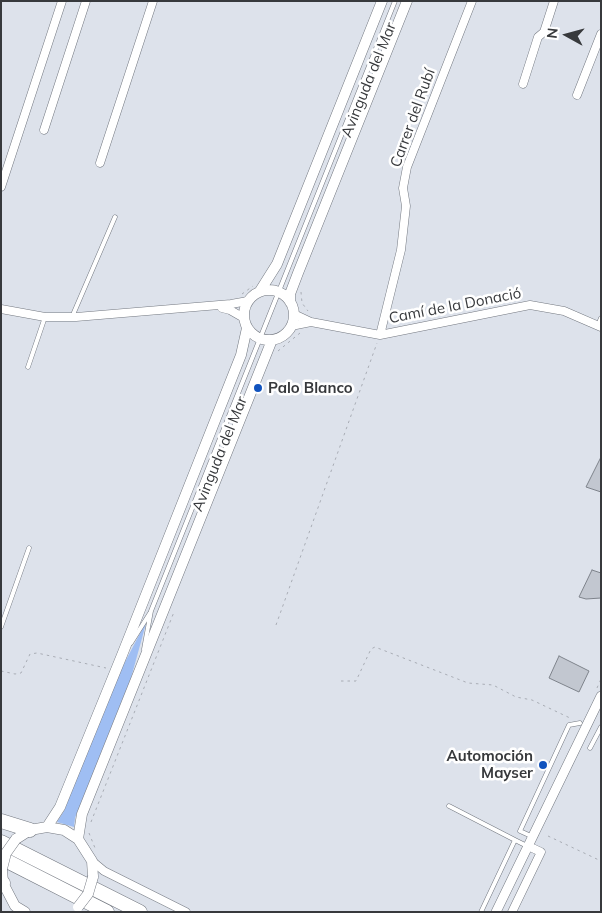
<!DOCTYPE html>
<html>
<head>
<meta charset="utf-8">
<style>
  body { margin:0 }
  #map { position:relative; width:602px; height:913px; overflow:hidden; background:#dde2eb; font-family:Mulish,sans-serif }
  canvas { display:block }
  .frame { position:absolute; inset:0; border:2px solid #37393c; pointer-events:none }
  .north { position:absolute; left:542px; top:10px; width:50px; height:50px; -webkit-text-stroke:4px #fff; paint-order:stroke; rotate:277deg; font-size:14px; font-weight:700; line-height:20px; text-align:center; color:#37393c }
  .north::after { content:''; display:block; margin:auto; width:18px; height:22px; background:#37393c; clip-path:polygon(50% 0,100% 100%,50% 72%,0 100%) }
</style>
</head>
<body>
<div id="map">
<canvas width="602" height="913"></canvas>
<div class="frame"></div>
<div class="north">N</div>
</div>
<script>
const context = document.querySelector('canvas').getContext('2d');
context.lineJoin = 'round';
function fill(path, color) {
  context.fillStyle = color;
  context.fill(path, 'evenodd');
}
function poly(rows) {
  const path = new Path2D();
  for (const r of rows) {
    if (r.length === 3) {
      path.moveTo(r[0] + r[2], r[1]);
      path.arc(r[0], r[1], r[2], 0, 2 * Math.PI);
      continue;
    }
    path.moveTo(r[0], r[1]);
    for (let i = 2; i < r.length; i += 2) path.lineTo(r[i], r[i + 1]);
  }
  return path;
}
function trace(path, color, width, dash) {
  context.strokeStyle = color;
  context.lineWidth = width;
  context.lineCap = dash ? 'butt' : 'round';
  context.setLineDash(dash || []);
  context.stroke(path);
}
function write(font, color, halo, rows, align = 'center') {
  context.font = font + ' Mulish,sans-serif';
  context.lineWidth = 5;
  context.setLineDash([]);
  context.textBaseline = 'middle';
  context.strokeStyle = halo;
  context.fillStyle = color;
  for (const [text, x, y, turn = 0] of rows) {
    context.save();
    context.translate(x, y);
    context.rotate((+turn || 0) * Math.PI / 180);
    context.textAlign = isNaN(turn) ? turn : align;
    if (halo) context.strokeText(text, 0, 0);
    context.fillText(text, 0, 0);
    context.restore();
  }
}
const green = poly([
  [147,620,131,678,75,818,74,827,57,822,64,811,116,679]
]);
const building = poly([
  [601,457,601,492,586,487,601,457],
  [592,570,601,573,601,598,586,599,579,597,592,570],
  [559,656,589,671,579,692,549,678,559,656]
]);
const path = poly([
  [301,292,302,303,308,311],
  [242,294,253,286],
  [278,351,300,333],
  [276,625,377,343],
  [1,671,15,674,21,673,30,654,37,653,106,668],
  [341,681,356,681,371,649,375,647,468,683,493,685,516,697,532,700,570,718],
  [597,688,601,679],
  [91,822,174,612],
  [89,833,95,848],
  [548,836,601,861]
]);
const service = poly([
  [72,317,115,217],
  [598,325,601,318],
  [28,367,45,317],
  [1,627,29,548],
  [131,643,150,613],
  [144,649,151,611,395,1],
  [590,748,601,727],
  [449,806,515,840],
  [531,836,520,831,569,725,580,723],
  [481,912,515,840,527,846]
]);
const minor = poly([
  [523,84,538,37,544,32,554,1],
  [577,95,601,34],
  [44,130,86,1],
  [100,163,153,1],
  [1,187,62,1],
  [222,308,230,310,244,318],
  [1,309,45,317,76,317,231,304,248,301],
  [294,314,311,322,380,335,530,305,564,311,601,327],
  [291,326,311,322],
  [380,335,401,250,406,206,403,188,407,167,472,1],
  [92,861,104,871,186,912],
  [512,912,541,852,528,846]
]);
const tertiary = poly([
  [496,912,601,696]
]);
const secondary = poly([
  [269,315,25],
  [260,291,277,264,382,1],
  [290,302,290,294,298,273,407,1],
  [47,827,60,807,122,655,241,355,247,328],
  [16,839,30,830,47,827,64,830,78,839,92,861,93,877],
  [78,839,82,814,272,340],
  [2,869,3,883,15,906,25,912]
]);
const motorway = poly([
  [1,821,30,830],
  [1,842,140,912],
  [1,858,107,912],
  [1,882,3,883]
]);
const secondaryBridge = poly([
  [2,869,6,853,16,839],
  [78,907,88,894,93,877]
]);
const markers = [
  [258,388,5,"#1153be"],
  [543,765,5,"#1153be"]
];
const streetNames = [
  ["Avinguda del Mar",369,80,-68],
  ["Carrer del Rubí",413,118,-70],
  ["Camí de la Donació",455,306,-11],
  ["Avinguda del Mar",220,454,-68]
];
const poiNames = [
  ["Palo Blanco",268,388],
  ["Automoción",533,756,"right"],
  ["Mayser",533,773,"right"]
];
fill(green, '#9fbef3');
fill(building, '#c2c7d0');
trace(building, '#7e838b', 1);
trace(service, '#737880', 5);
trace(minor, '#737880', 9);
trace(tertiary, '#737880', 10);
trace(secondary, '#737880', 11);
trace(motorway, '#737880', 15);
trace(path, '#a8acb4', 1, [2.5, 4]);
trace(service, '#fff', 4);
trace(minor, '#fff', 8);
trace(tertiary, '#fff', 9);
trace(secondary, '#fff', 10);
trace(motorway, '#fff', 14);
trace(secondaryBridge, '#737880', 11, []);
trace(secondaryBridge, '#fff', 10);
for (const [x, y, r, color] of markers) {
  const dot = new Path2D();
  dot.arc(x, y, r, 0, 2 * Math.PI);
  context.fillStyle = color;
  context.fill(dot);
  trace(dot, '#fff', 2);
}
write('15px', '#37393c', '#fff', streetNames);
write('bold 15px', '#37393c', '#fff', poiNames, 'left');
</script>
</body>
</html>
